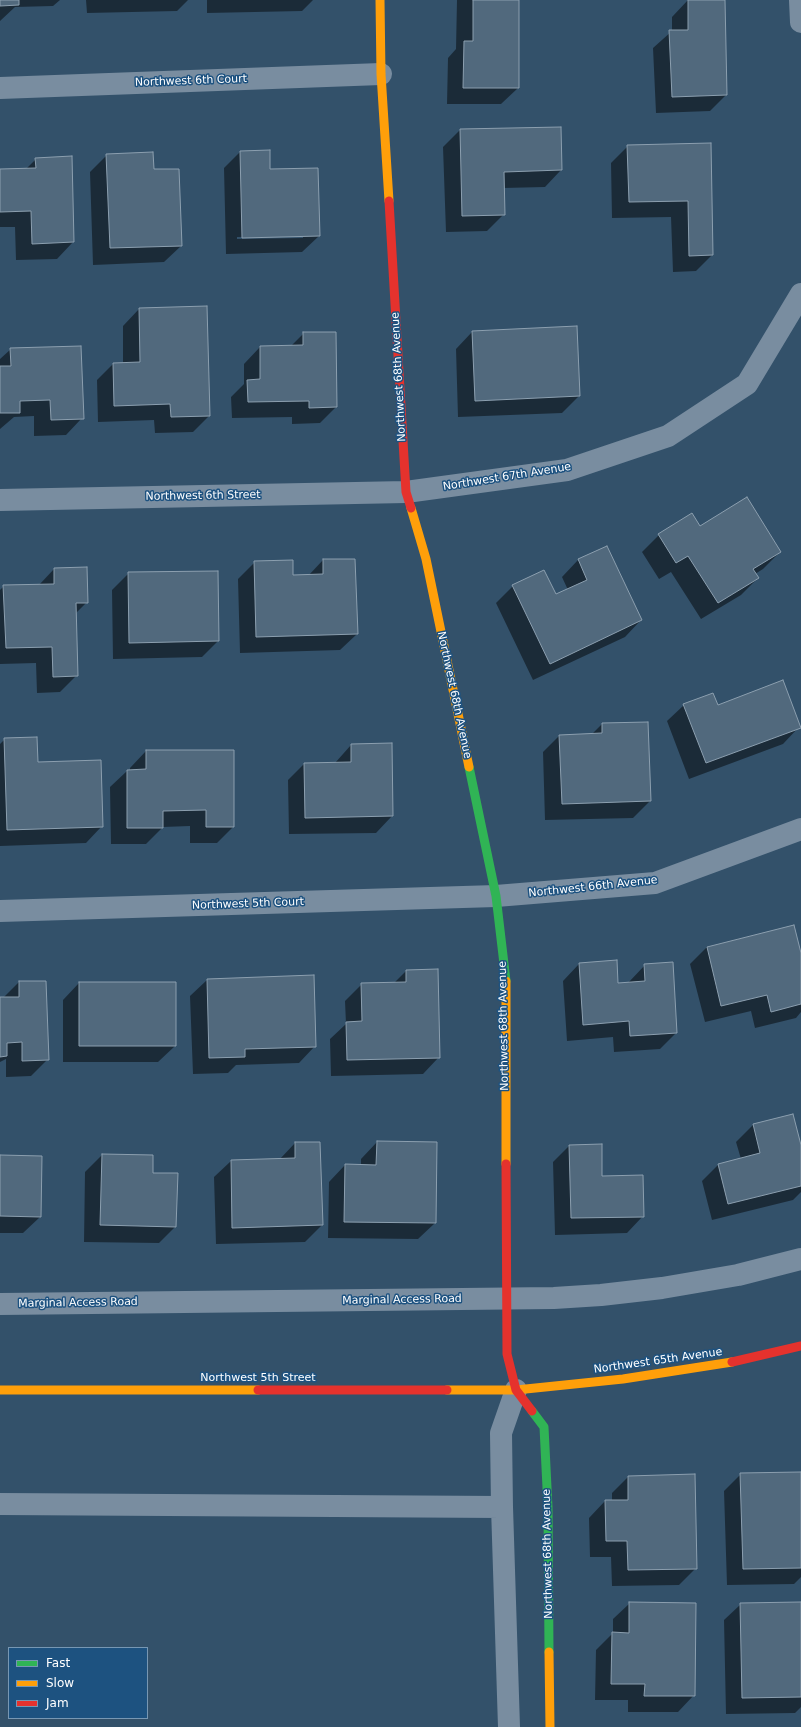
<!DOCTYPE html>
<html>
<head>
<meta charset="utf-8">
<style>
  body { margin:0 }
  #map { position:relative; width:801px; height:1727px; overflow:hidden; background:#33516a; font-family:"DejaVu Sans",sans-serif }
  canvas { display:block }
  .legend { position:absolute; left:8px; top:1647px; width:140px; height:72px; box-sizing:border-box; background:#1d5280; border:1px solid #7797b3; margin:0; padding:5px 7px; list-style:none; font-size:12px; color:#fff }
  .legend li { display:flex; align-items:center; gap:8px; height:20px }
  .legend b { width:20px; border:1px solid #7797b3 }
</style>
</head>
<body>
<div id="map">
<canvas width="801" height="1727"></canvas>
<ul class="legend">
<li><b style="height:5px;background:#30b455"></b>Fast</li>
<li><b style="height:5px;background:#ff9f0a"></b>Slow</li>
<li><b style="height:5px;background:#e5322d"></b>Jam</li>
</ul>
</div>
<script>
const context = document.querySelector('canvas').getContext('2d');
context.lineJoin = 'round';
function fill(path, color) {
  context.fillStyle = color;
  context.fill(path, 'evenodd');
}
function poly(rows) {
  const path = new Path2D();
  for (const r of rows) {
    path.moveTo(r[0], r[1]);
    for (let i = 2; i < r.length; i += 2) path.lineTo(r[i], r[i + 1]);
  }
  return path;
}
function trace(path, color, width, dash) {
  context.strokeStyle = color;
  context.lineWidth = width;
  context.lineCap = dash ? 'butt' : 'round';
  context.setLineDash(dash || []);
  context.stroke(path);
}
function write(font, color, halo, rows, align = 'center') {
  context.font = font + ' "DejaVu Sans",sans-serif';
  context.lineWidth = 3;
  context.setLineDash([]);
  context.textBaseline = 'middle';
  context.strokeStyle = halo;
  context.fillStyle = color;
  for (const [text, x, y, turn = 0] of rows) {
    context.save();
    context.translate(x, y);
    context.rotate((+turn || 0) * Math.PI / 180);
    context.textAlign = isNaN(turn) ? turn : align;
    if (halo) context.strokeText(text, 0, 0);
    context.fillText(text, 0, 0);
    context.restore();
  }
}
const shadow = poly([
  [0,0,60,0,53,6,15,7,0,21],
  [86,0,188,0,177,11,87,13],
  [207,0,313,0,302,11,207,13],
  [457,0,518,0,518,88,501,104,447,104,448,58,456,49],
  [688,0,724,0,726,95,710,111,656,113,653,48,672,31,672,17],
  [560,128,561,170,545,187,503,188,504,214,487,231,446,232,443,147,460,130],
  [710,144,712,255,696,271,673,272,671,217,612,218,611,163,628,146],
  [240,152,269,171,319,236,302,252,226,254,224,168],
  [303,236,303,238,237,239,237,237],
  [107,155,181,246,164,262,93,265,90,172],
  [36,159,73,242,57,259,16,260,15,227,0,227,0,170,26,169],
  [139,309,209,416,193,432,155,433,154,420,98,422,97,380,113,364,123,364,123,326],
  [472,332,579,396,562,413,458,417,456,349],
  [304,333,336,407,320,423,292,424,292,417,232,418,231,397,244,384,244,364,260,347,291,346],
  [11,349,82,418,66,435,34,436,34,416,14,417,0,429,0,359],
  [700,527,780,552,763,569,755,574,758,578,741,595,701,619,671,572,659,579,642,552,659,535],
  [607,547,641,620,625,637,533,680,496,603,513,586,555,596,568,590,562,577,578,560],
  [323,560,357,634,340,650,240,653,238,579,255,562,292,576,308,576],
  [54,569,87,602,75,614,77,675,60,692,37,693,36,663,0,664,0,590,4,586,39,585],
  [129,573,218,641,202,657,113,659,112,590],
  [684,705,717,706,799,727,783,744,689,779,667,721],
  [602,724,650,801,633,818,545,820,543,752,559,736,592,734],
  [5,739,37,763,102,826,86,843,0,846,0,744],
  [351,745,392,816,376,833,289,834,288,780,304,764,335,763],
  [146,751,233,827,217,843,190,843,190,826,163,827,146,844,111,844,110,787,127,771,130,771,130,768],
  [793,926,801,957,801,1012,796,1018,755,1028,751,1011,705,1022,690,964,707,947],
  [579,964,618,984,628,983,645,965,676,1033,660,1049,614,1052,613,1037,567,1041,563,981],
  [406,971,439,1057,423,1074,331,1076,330,1039,346,1024,345,1001,362,984,394,983],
  [207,980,315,1046,299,1063,236,1065,228,1073,193,1074,190,996],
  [19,982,48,1059,31,1076,6,1077,6,1059,0,1062,0,998,3,998],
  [79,983,175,1046,158,1062,63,1062,63,1000],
  [792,1115,801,1149,801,1192,793,1200,712,1220,702,1181,718,1165,741,1159,736,1142,753,1125],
  [377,1142,435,1223,418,1239,328,1238,329,1182,345,1165,361,1165,361,1159],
  [295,1143,322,1225,305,1242,216,1244,214,1177,231,1161,279,1160],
  [569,1146,643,1216,627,1233,555,1235,553,1162],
  [102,1155,175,1227,159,1243,84,1242,85,1172],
  [0,1156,40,1217,23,1233,0,1233],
  [801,1473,801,1577,794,1584,727,1585,724,1491,741,1474],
  [628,1477,696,1568,679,1585,612,1586,611,1557,590,1557,589,1518,605,1501,612,1501,612,1493],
  [630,1603,694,1695,678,1712,628,1712,628,1700,595,1700,596,1650,613,1633,613,1619],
  [801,1603,801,1707,795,1713,726,1714,724,1620,741,1604]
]);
const building = poly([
  [0,0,19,0,19,5,0,6,0,0],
  [473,0,519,0,519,88,463,88,464,41,473,41,473,0],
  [688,0,725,0,727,95,672,97,669,30,688,30,688,0],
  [561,127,562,170,504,172,505,215,462,216,460,129,561,127],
  [711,143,713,255,689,256,688,201,629,202,627,145,711,143],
  [270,150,270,169,318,168,320,236,242,238,240,151,270,150],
  [153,152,154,169,179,169,182,246,110,248,106,154,153,152],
  [72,156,74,242,32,244,31,211,0,212,0,169,36,168,35,158,72,156],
  [207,306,210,416,171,417,170,404,114,406,113,363,140,362,139,308,207,306],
  [577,326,580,396,475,401,472,331,577,326],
  [303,332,336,332,337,407,309,408,309,401,248,402,247,380,260,379,260,346,303,345,303,332],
  [81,346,84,419,51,420,50,400,20,401,20,413,0,413,0,366,11,366,10,348,81,346],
  [747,497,781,552,753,569,759,578,718,603,688,556,676,563,658,534,692,513,700,526,747,497],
  [607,546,642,620,550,664,512,585,544,570,556,594,587,580,578,559,607,546],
  [323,559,355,559,358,634,256,637,254,561,293,560,293,575,323,574,323,559],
  [87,567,88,603,76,603,78,676,53,677,52,647,6,648,3,585,54,584,54,568,87,567],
  [218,571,219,641,129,643,128,572,218,571],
  [783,680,801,728,706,763,683,704,713,693,718,705,783,680],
  [648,722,651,801,562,804,559,735,602,733,602,723,648,722],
  [37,737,38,762,101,760,103,827,7,830,4,738,37,737],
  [392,743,393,816,305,818,304,763,351,762,351,744,392,743],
  [146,750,234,750,234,827,206,827,206,810,163,811,163,828,127,828,127,770,146,769,146,750],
  [794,925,801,953,801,1004,771,1012,767,995,721,1006,707,947,794,925],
  [617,960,618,983,645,981,644,964,673,962,677,1033,630,1036,629,1021,583,1025,579,963,617,960],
  [438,969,440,1058,347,1060,346,1022,362,1021,361,983,406,982,406,970,438,969],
  [314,975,316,1047,245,1049,245,1057,209,1058,207,979,314,975],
  [19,981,46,981,49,1060,22,1061,22,1042,7,1043,7,1056,0,1057,0,997,19,997,19,981],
  [79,982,176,982,176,1046,79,1046,79,982],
  [793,1114,801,1145,801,1186,728,1204,718,1164,760,1153,753,1124,793,1114],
  [377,1141,437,1142,436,1223,344,1222,345,1164,376,1165,377,1141],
  [295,1142,320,1142,323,1225,232,1228,231,1160,295,1158,295,1142],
  [602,1144,602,1176,643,1175,644,1217,571,1218,569,1145,602,1144],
  [102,1154,153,1155,153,1173,178,1173,176,1227,100,1225,102,1154],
  [0,1155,42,1156,41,1217,0,1216,0,1155],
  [801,1472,801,1568,743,1569,740,1473,801,1472],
  [695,1474,697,1569,628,1570,627,1541,606,1541,605,1500,628,1500,628,1476,695,1474],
  [629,1602,696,1603,695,1696,644,1696,645,1684,611,1684,612,1632,629,1633,629,1602],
  [801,1602,801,1697,742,1698,740,1603,801,1602]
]);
const street = poly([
  [800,0,801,22],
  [0,88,381,74],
  [0,500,406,492,567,470,668,436,747,384,801,294],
  [0,911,496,896,655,883,801,829],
  [0,1304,554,1298,601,1295,662,1288,738,1275,801,1259],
  [0,1504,502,1507],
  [509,1727,502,1507,501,1433,516,1390]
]);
const fast = poly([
  [469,767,496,896,506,981],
  [532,1411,544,1427,548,1508,549,1652]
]);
const slow = poly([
  [380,0,381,74,389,201],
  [411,508,426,559,469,767],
  [506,981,506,1164],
  [0,1390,258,1390],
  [447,1390,516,1390,623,1379,732,1362],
  [549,1652,550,1727]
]);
const jam = poly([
  [389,201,406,492,411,508],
  [506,1164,507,1354,516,1390,532,1411],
  [732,1362,801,1346],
  [258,1390,447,1390]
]);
const streetNames = [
  ["Northwest 6th Court",191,81,-2],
  ["Northwest 68th Avenue",399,377,-93],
  ["Northwest 67th Avenue",507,477,-9],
  ["Northwest 6th Street",203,496,-1],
  ["Northwest 68th Avenue",454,695,78],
  ["Northwest 66th Avenue",593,887,-6],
  ["Northwest 5th Court",248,904,-2],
  ["Northwest 68th Avenue",504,1026,-91],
  ["Marginal Access Road",402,1300,-1],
  ["Marginal Access Road",78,1303,-1],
  ["Northwest 65th Avenue",658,1361,-8],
  ["Northwest 5th Street",258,1378],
  ["Northwest 68th Avenue",548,1554,-91]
];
fill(shadow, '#0007');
fill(building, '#51697d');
trace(building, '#8c9faf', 1);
trace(street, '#798da0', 22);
trace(fast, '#30b455', 9);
trace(slow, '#ff9f0a', 9);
trace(jam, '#e5322d', 9);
write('11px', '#fff', '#1d5280', streetNames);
</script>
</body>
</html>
